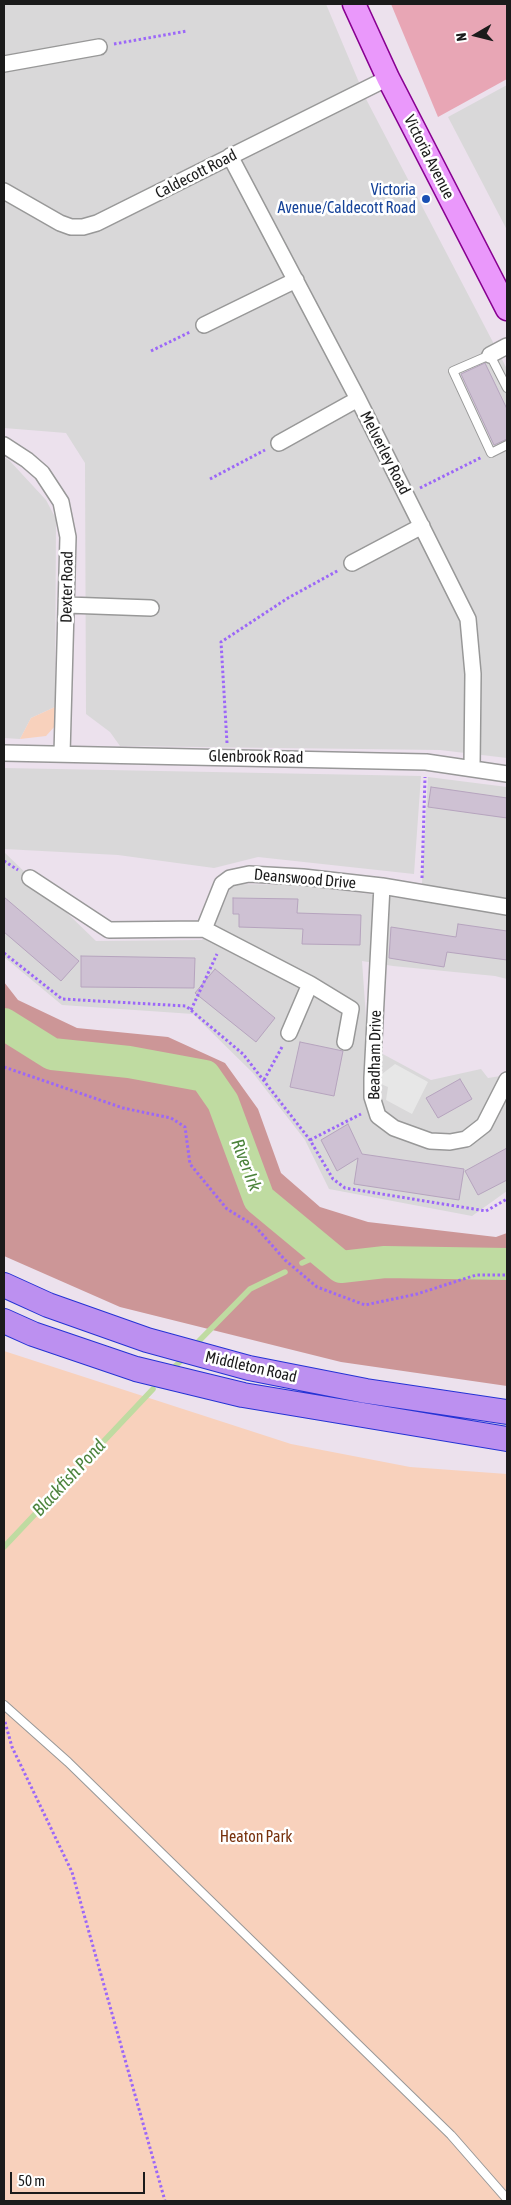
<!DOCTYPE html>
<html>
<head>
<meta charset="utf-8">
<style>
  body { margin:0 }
  #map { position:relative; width:511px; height:2205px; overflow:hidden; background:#ece1ed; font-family:"Asap Condensed",sans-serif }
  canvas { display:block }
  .frame { position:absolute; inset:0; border:5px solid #1b1b1b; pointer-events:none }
  .north { position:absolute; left:451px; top:10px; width:50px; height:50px; -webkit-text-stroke:4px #fff; paint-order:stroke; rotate:262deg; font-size:14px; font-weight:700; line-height:20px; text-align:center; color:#1b1b1b }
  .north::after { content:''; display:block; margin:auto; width:18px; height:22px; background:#1b1b1b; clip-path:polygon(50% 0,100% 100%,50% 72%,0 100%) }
  .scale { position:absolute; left:10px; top:2172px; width:135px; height:22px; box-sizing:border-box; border:2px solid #1b1b1b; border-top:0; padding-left:6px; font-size:15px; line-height:18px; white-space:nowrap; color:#1b1b1b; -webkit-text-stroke:4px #fff; paint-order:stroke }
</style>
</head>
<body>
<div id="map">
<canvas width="511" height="2205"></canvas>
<div class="frame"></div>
<div class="north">N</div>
<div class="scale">50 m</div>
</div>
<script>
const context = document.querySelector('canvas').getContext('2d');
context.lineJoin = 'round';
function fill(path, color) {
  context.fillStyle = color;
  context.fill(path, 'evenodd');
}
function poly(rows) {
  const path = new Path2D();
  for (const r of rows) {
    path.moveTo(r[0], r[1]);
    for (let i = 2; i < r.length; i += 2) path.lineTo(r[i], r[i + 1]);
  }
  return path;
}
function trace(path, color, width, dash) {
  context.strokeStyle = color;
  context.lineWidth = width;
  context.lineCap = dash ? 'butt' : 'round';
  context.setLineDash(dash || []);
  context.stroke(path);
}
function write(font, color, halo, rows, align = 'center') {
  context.font = font + ' "Asap Condensed",sans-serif';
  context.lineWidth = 5;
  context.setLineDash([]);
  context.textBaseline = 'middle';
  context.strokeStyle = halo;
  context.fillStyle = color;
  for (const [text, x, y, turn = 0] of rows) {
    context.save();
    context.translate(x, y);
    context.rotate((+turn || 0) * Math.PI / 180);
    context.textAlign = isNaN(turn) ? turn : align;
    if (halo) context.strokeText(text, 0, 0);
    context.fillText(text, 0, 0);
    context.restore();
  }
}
const residential = poly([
  [4,4,326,4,366,99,507,369,507,758,440,750,120,746,110,732,86,714,85,463,66,433,4,428],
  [507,85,507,230,448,117],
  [4,457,9,460,46,500,56,519,55,707,31,718,20,739,4,738],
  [4,768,421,776,414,874,258,857,214,868,118,855,4,849],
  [428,777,507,787,507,979,495,976,393,966,362,961,368,1046,431,1080,481,1069,488,1078,507,1075,507,1191,472,1216,329,1189,305,1140,253,1073,193,1014,62,1005,4,957,4,852,96,941,202,940,222,908,232,884,302,885,421,901]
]);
const grass = poly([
  [391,4,507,4,507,79,438,117]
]);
const forest = poly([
  [4,982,18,1000,77,1028,168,1037,225,1063,258,1109,281,1173,320,1207,368,1222,496,1237,507,1233,507,1386,341,1362,120,1307,4,1256]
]);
const park = poly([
  [55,707,55,726,46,736,20,739,31,718],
  [4,1351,291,1444,410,1467,507,1474,507,2201,4,2201]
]);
const parking = poly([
  [395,1064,428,1082,412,1114,386,1100,388,1087,381,1084,382,1074]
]);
const stream = poly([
  [302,1263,324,1253],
  [197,1343,250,1289,285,1272],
  [174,1367,181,1361],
  [4,1547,153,1389]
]);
const river = poly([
  [4,1024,52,1054,129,1062,205,1076,223,1102,259,1199,341,1267,385,1262,507,1264]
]);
const building = poly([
  [485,363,507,409,507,439,494,445,461,374,485,363],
  [431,787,507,798,507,818,428,807,431,787],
  [4,897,79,961,61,981,4,932,4,897],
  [233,898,298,899,297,913,361,915,360,945,302,944,303,929,239,927,239,914,233,914,233,898],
  [458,924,507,931,507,960,447,952,444,967,389,958,391,927,456,937,458,924],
  [81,956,195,958,194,988,81,987,81,956],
  [215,969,275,1018,256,1042,195,993,215,969],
  [300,1042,343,1051,334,1096,290,1087,300,1042],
  [460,1079,472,1099,438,1118,426,1098,460,1079],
  [348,1124,362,1154,464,1169,459,1200,354,1184,358,1158,337,1171,321,1140,348,1124],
  [507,1148,507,1180,478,1195,465,1171,507,1148]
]);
const path = poly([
  [114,44,187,31],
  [151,351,190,332],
  [210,479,265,450],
  [420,488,482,457],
  [227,743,221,642,288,598,339,570],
  [4,861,18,870],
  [422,878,425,777],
  [4,953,62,999,186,1006,243,1054,310,1140,333,1179,345,1188,486,1211,507,1199],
  [191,1010,217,954],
  [4,1067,123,1108,171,1118,185,1127,190,1164,227,1209,255,1226,285,1260,317,1287,365,1305,417,1294,476,1275,507,1275],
  [264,1080,282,1047],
  [310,1140,361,1114],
  [5,1722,12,1747,72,1872,165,2201]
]);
const service = poly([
  [507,388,490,355,453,371,491,453,507,445],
  [4,1705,68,1762,451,2135,507,2199]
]);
const minor = poly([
  [4,64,99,47],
  [230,156,358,399,468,619,473,674,472,767],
  [4,191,60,223,71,227,83,227,97,223,388,78],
  [204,325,296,280],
  [490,355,507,346],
  [279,443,358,399],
  [4,445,27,460,42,473,61,502,68,537,62,754],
  [352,563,422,526],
  [67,605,151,608],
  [4,753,426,762,507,774],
  [30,878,109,930,204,929,222,884,230,878,249,874,303,877,382,886,507,907],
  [382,886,372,1078,372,1097,378,1116,394,1128,430,1141,450,1142,466,1139,484,1125,507,1080],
  [204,929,310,984,289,1033],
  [310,984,351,1009,345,1042]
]);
const primary = poly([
  [354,4,388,78,507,309]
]);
const trunk = poly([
  [4,1285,48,1305,147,1340,249,1368,366,1391,507,1412],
  [4,1321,33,1334,136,1369,243,1395,507,1439]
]);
const markers = [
  [426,199,5,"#1a4fb4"]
];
const streetNames = [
  ["Victoria Avenue",429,157,63],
  ["Caldecott Road",196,174,-27],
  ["Melverley Road",385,453,63],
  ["Dexter Road",67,587,-89],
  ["Glenbrook Road",256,757,1],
  ["Deanswood Drive",305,879,5],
  ["Beadham Drive",375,1055,-89],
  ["Middleton Road",251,1367,13]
];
const transitNames = [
  ["Victoria",416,190],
  ["Avenue/Caldecott Road",416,208]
];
const parkNames = [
  ["Heaton Park",256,1837]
];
const waterNames = [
  ["River Irk",246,1165,69],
  ["Blackfish Pond",69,1478,-47]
];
fill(residential, '#d9d8d9');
fill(grass, '#e8a6b5');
fill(forest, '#cc9697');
fill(park, '#f8d1bc');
fill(parking, '#e7e7e7');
trace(stream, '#bfdba1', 5.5);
trace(river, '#bfdba1', 32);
fill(building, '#cec1d3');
trace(building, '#b6a4be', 1);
trace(service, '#989898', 10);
trace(minor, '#989898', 18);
trace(primary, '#880191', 25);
trace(trunk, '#2533d4', 26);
trace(path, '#9c67f8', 3, [2.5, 2.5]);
trace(service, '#fff', 8);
trace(minor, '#fff', 15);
trace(primary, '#ea98fb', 22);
trace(trunk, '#bc90f0', 24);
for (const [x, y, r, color] of markers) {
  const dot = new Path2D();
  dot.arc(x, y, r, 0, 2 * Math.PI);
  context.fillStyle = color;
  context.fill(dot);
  trace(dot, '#fff', 2);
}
write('16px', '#1b1b1b', '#fff', streetNames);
write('16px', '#164399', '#fff', transitNames, 'right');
write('16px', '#77310c', '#fff', parkNames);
write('italic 18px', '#4c833c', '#fff', waterNames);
</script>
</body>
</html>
